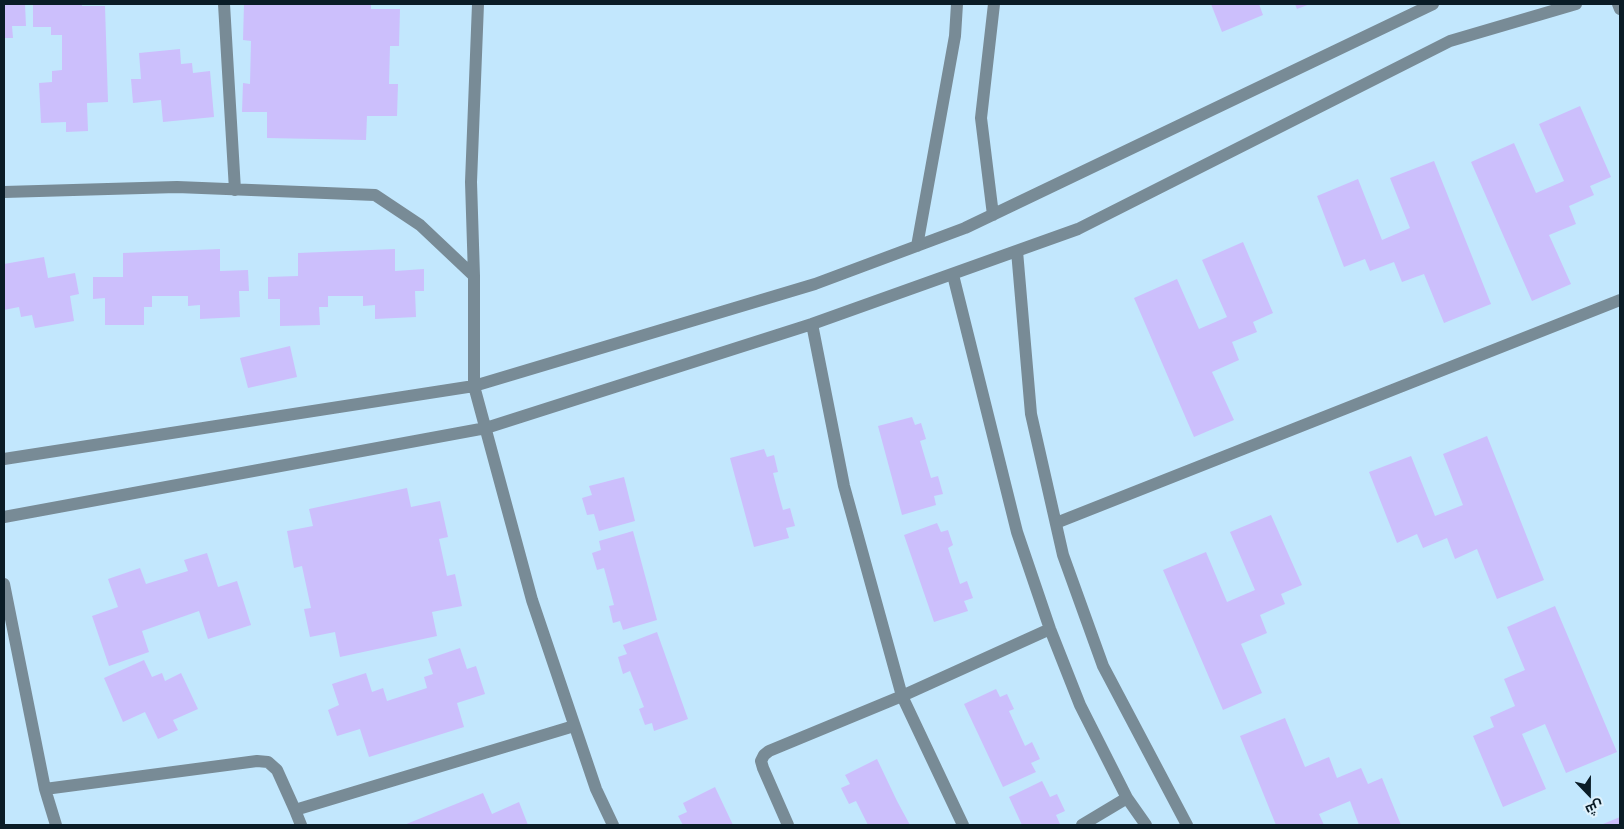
<!DOCTYPE html>
<html>
<head>
<meta charset="utf-8">
<style>
  body { margin:0 }
  #map { position:relative; width:1624px; height:829px; overflow:hidden; background:#c2e7fd; font-family:"Exo 2",Cairo,sans-serif }
  canvas { display:block }
  .frame { position:absolute; inset:0; border:5px solid #0a1c26; pointer-events:none }
  .north { position:absolute; left:1564px; top:769px; width:50px; height:50px; -webkit-text-stroke:4px #dff1fc; paint-order:stroke; rotate:158deg; font-size:14px; font-weight:700; line-height:20px; text-align:center; color:#0a1c26 }
  .north::after { content:''; display:block; margin:auto; width:18px; height:22px; background:#0a1c26; clip-path:polygon(50% 0,100% 100%,50% 72%,0 100%) }
</style>
</head>
<body>
<div id="map">
<canvas width="1624" height="829"></canvas>
<div class="frame"></div>
<div class="north">ش</div>
</div>
<script>
const context = document.querySelector('canvas').getContext('2d');
context.lineJoin = 'round';
function fill(path, color) {
  context.fillStyle = color;
  context.fill(path, 'evenodd');
}
function poly(rows) {
  const path = new Path2D();
  for (const r of rows) {
    path.moveTo(r[0], r[1]);
    for (let i = 2; i < r.length; i += 2) path.lineTo(r[i], r[i + 1]);
  }
  return path;
}
function trace(path, color, width, dash) {
  context.strokeStyle = color;
  context.lineWidth = width;
  context.lineCap = dash ? 'butt' : 'round';
  context.setLineDash(dash || []);
  context.stroke(path);
}
const building = poly([
  [4,4,25,4,26,26,12,26,13,38,4,38],
  [33,4,82,4,82,6,105,6,108,102,87,103,88,131,66,132,66,122,41,123,39,83,52,82,52,71,62,70,62,35,51,35,51,27,33,27],
  [244,4,371,4,371,9,400,9,399,46,390,46,389,84,398,84,397,116,367,116,366,140,267,138,267,112,242,112,243,83,250,84,251,41,243,40],
  [1211,4,1259,4,1263,15,1222,32],
  [1295,4,1310,4,1297,9],
  [180,49,181,64,192,63,193,73,210,71,214,117,163,122,161,100,133,103,131,79,141,79,139,53],
  [1580,106,1611,177,1590,186,1594,195,1569,206,1576,224,1549,235,1571,284,1532,301,1471,162,1514,143,1536,193,1564,181,1539,124],
  [1434,161,1491,304,1444,323,1424,274,1402,282,1394,262,1370,271,1365,259,1344,267,1317,196,1358,179,1382,240,1410,228,1390,178],
  [1243,242,1273,313,1253,322,1257,332,1232,342,1239,360,1212,372,1234,420,1194,437,1134,298,1177,279,1199,329,1227,317,1202,260],
  [220,249,220,271,248,270,249,291,239,291,240,317,200,319,200,305,188,306,188,296,152,296,152,307,144,307,144,325,105,325,105,298,93,299,93,277,123,277,123,253],
  [395,249,395,271,424,269,424,291,415,291,416,317,375,319,375,305,363,306,363,296,328,296,328,307,319,307,320,325,280,326,280,299,268,299,268,277,298,276,298,253],
  [44,257,48,278,75,273,79,294,70,296,74,321,35,328,32,315,21,317,19,307,4,310,4,264],
  [290,346,297,377,248,388,240,358],
  [912,417,915,425,921,423,926,439,920,441,931,478,938,476,943,494,934,496,936,505,902,515,878,426],
  [1487,436,1544,580,1497,599,1477,549,1455,559,1447,538,1423,548,1417,534,1397,543,1369,472,1411,456,1435,516,1463,505,1443,454],
  [764,449,767,457,774,455,778,472,773,473,778,492,783,510,790,508,795,526,786,528,789,538,754,547,730,458],
  [624,477,635,521,599,531,594,514,587,515,582,498,592,495,589,486],
  [407,488,411,507,440,501,448,537,439,539,447,576,455,574,462,606,432,612,437,636,340,657,335,632,310,637,304,609,311,608,302,566,294,568,287,531,313,526,309,509],
  [1271,515,1302,585,1281,594,1285,604,1260,615,1267,633,1241,644,1262,693,1223,710,1163,570,1206,552,1227,602,1255,590,1230,532],
  [937,523,941,532,948,530,953,545,948,548,960,584,967,581,973,598,964,601,968,611,934,622,904,535],
  [633,531,657,620,623,630,620,621,613,623,609,606,614,605,604,568,597,570,592,553,601,550,599,541],
  [207,553,218,587,237,581,251,625,208,639,199,611,142,631,149,652,109,666,92,616,118,607,108,579,140,568,146,584,188,571,184,560],
  [1555,606,1617,752,1566,773,1545,724,1522,734,1546,789,1503,807,1473,736,1494,727,1490,717,1515,706,1504,679,1525,670,1507,627],
  [657,632,688,719,654,731,652,723,645,725,639,709,644,707,630,671,623,674,618,657,627,654,623,645],
  [460,648,467,669,476,666,485,694,457,703,464,727,369,757,360,729,337,736,328,710,339,705,332,684,366,673,372,692,383,688,387,701,427,688,424,677,433,674,428,659],
  [144,660,152,677,162,673,165,681,181,673,198,709,173,720,178,730,158,739,145,712,123,722,104,678],
  [996,689,1000,697,1007,694,1014,709,1009,711,1025,746,1032,742,1040,759,1031,763,1036,772,1003,787,964,704],
  [1285,718,1305,767,1329,757,1337,778,1361,768,1368,784,1382,778,1401,825,1359,825,1350,801,1319,814,1324,825,1276,825,1240,736],
  [877,759,897,801,910,825,868,825,856,801,849,804,841,788,850,784,845,775],
  [1042,781,1050,797,1057,794,1065,811,1056,815,1060,824,1057,825,1022,825,1009,797],
  [715,787,733,825,683,825,678,816,687,812,683,803],
  [483,793,492,814,519,802,528,825,404,825],
  [1620,817,1620,825,1603,825,1603,824]
]);
const minor = poly([
  [224,4,235,190],
  [478,4,471,182,474,276,474,386,532,600,596,789,613,825],
  [1618,4,1620,9],
  [4,192,177,187,375,195,420,225,474,276],
  [993,215,981,118,994,4],
  [917,246,955,36,957,4],
  [1017,251,1031,414,1063,555,1103,666,1187,825],
  [953,275,1017,532,1050,629,1080,705,1127,798,1146,825],
  [812,324,844,486,902,696,963,825],
  [4,459,474,386,815,284,965,228,1433,4],
  [4,517,486,428,812,324,1078,229,1450,41,1576,4],
  [1056,523,1620,300],
  [4,584,45,789,56,825],
  [45,789,257,761,268,762,277,770,295,810,574,726],
  [295,810,301,825],
  [788,825,763,768,761,761,764,755,769,751,902,696,1050,629],
  [1082,825,1127,798]
]);
fill(building, '#ccbffc');
trace(minor, '#788b96', 12);
</script>
</body>
</html>
